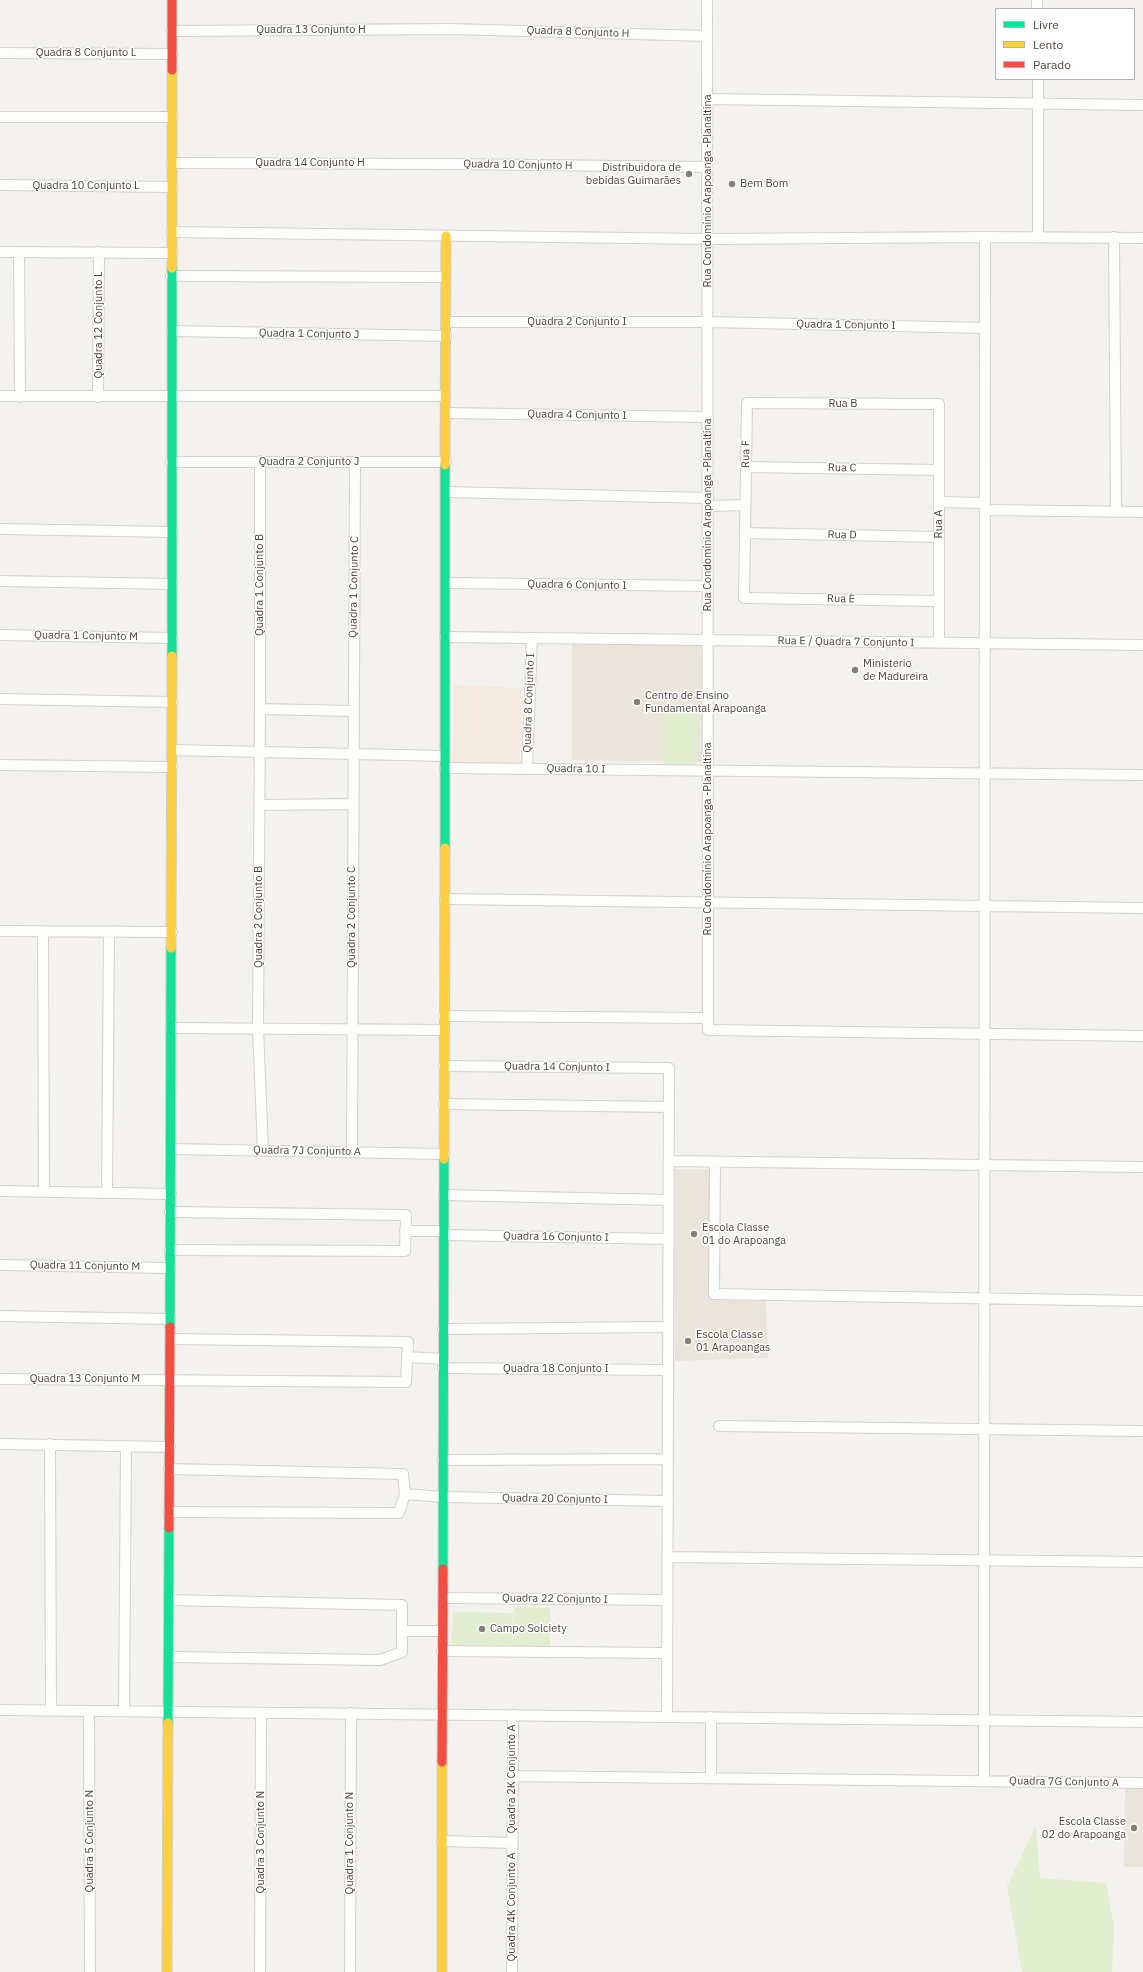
<!DOCTYPE html>
<html>
<head>
<meta charset="utf-8">
<style>
  body { margin:0 }
  #map { position:relative; width:1143px; height:1972px; overflow:hidden; background:#f4f2ee; font-family:"IBM Plex Sans",sans-serif }
  canvas { display:block }
  .legend { position:absolute; left:995px; top:8px; width:140px; height:72px; box-sizing:border-box; background:#fff; border:1px solid #b7b4b0; margin:0; padding:5px 7px; list-style:none; font-size:12px; color:#4b4439 }
  .legend li { display:flex; align-items:center; gap:8px; height:20px }
  .legend b { width:20px; border:1px solid #b7b4b0 }
</style>
</head>
<body>
<div id="map">
<canvas width="1143" height="1972"></canvas>
<ul class="legend">
<li><b style="height:5px;background:#16e098"></b>Livre</li>
<li><b style="height:5px;background:#ffcf43"></b>Lento</li>
<li><b style="height:5px;background:#f24e42"></b>Parado</li>
</ul>
</div>
<script>
const context = document.querySelector('canvas').getContext('2d');
context.lineJoin = 'round';
function fill(path, color) {
  context.fillStyle = color;
  context.fill(path, 'evenodd');
}
function poly(rows) {
  const path = new Path2D();
  for (const r of rows) {
    path.moveTo(r[0], r[1]);
    for (let i = 2; i < r.length; i += 2) path.lineTo(r[i], r[i + 1]);
  }
  return path;
}
function trace(path, color, width, dash) {
  context.strokeStyle = color;
  context.lineWidth = width;
  context.lineCap = dash ? 'butt' : 'round';
  context.setLineDash(dash || []);
  context.stroke(path);
}
function write(font, color, halo, rows, align = 'center') {
  context.font = font + ' "IBM Plex Sans",sans-serif';
  context.lineWidth = 3;
  context.setLineDash([]);
  context.textBaseline = 'middle';
  context.strokeStyle = halo;
  context.fillStyle = color;
  for (const [text, x, y, turn = 0] of rows) {
    context.save();
    context.translate(x, y);
    context.rotate((+turn || 0) * Math.PI / 180);
    context.textAlign = isNaN(turn) ? turn : align;
    if (halo) context.strokeText(text, 0, 0);
    context.fillText(text, 0, 0);
    context.restore();
  }
}
const commercial = poly([
  [454,685,522,688,520,765,452,765]
]);
const education = poly([
  [572,643,701,644,703,762,572,760],
  [674,1169,712,1169,712,1300,766,1301,768,1358,675,1361],
  [1125,1788,1143,1789,1143,1867,1124,1867]
]);
const green = poly([
  [663,709,697,709,696,765,664,765],
  [514,1607,550,1608,550,1649,512,1649],
  [453,1612,513,1613,512,1645,451,1645],
  [1036,1826,1040,1878,1106,1883,1114,1926,1112,1972,1022,1972,1007,1886]
]);
const street = poly([
  [707,0,708,1030,1143,1036],
  [1037,0,1037,9],
  [172,31,450,29,707,36],
  [0,53,172,54],
  [1038,79,1038,237],
  [707,99,1143,105],
  [0,117,172,117],
  [172,163,449,164,707,167],
  [0,185,172,187],
  [172,232,707,239,985,237,1143,238],
  [1114,237,1116,512],
  [0,252,172,253],
  [19,252,20,397],
  [171,276,445,277],
  [446,322,708,322,985,328],
  [172,331,446,336],
  [0,396,445,396],
  [98,397,99,252],
  [446,413,708,417],
  [260,461,260,709,258,1029,263,1150],
  [171,462,446,462],
  [746,467,939,470],
  [446,492,708,498],
  [939,502,985,503],
  [708,506,745,505],
  [985,510,1143,512],
  [0,529,172,532],
  [745,533,939,537],
  [0,581,172,584],
  [446,583,708,586],
  [0,635,172,638],
  [445,637,1143,645],
  [939,643,939,404,747,403,744,598,939,601],
  [0,699,172,702],
  [260,709,353,711],
  [172,750,445,756],
  [0,765,172,767],
  [445,768,1143,775],
  [527,769,532,638],
  [260,805,353,804],
  [445,899,1143,908],
  [0,931,172,932],
  [43,931,44,1192],
  [444,1016,708,1018],
  [171,1028,444,1030],
  [444,1066,669,1068,667,1717],
  [444,1104,669,1107],
  [171,1149,444,1154],
  [352,1152,355,462],
  [669,1161,1143,1167],
  [715,1162,714,1294,1143,1301],
  [0,1191,171,1194],
  [107,1193,109,932],
  [444,1195,669,1200],
  [405,1231,444,1231],
  [444,1235,669,1239],
  [170,1250,405,1251,406,1215,170,1212],
  [0,1265,170,1268],
  [0,1316,170,1319],
  [443,1329,668,1327],
  [407,1357,443,1359],
  [443,1368,668,1370],
  [0,1379,406,1382,408,1342,170,1339],
  [719,1426,1143,1431],
  [0,1444,170,1447],
  [50,1444,51,1710],
  [443,1460,668,1459],
  [405,1494,443,1497,668,1501],
  [169,1512,399,1513,405,1494,403,1474,169,1469],
  [667,1557,1143,1562],
  [443,1598,667,1600],
  [402,1631,442,1631],
  [442,1651,667,1653],
  [169,1657,380,1660,402,1652,402,1605,169,1600],
  [0,1710,1143,1722],
  [89,1711,90,1972],
  [124,1711,126,1446],
  [711,1717,711,1778],
  [512,1776,1143,1783],
  [984,1781,985,237],
  [442,1841,512,1843],
  [260,1972,261,1713],
  [350,1972,351,1713],
  [512,1972,513,1715]
]);
const fast = poly([
  [172,268,172,656],
  [445,848,445,465],
  [170,1327,171,948],
  [443,1569,444,1159],
  [168,1723,169,1528]
]);
const slow = poly([
  [172,70,172,268],
  [445,465,446,236],
  [171,948,172,656],
  [444,1159,445,848],
  [167,1972,168,1723],
  [442,1972,442,1762]
]);
const jam = poly([
  [172,0,172,70],
  [169,1528,170,1327],
  [442,1762,443,1569]
]);
const markers = [
  [689,174,4,"#868178"],
  [732,184,4,"#868178"],
  [855,670,4,"#868178"],
  [637,702,4,"#868178"],
  [694,1234,4,"#868178"],
  [688,1341,4,"#868178"],
  [482,1629,4,"#868178"],
  [1134,1828,4,"#868178"]
];
const streetNames = [
  ["Quadra 13 Conjunto H",311,30],
  ["Quadra 8 Conjunto H",578,32,2],
  ["Quadra 8 Conjunto L",86,53],
  ["Quadra 14 Conjunto H",310,163],
  ["Quadra 10 Conjunto H",518,165,1],
  ["Quadra 10 Conjunto L",86,186],
  ["Rua Condomínio Arapoanga -Planaltina",708,191,-90],
  ["Quadra 2 Conjunto I",577,322],
  ["Quadra 12 Conjunto L",99,325,-90],
  ["Quadra 1 Conjunto I",846,325,1],
  ["Quadra 1 Conjunto J",309,334,1],
  ["Rua B",843,404],
  ["Quadra 4 Conjunto I",577,415,1],
  ["Rua F",746,454,-89],
  ["Quadra 2 Conjunto J",309,462],
  ["Rua C",842,468,1],
  ["Rua Condomínio Arapoanga -Planaltina",708,515,-90],
  ["Rua A",939,524,-90],
  ["Rua D",842,535,1],
  ["Quadra 1 Conjunto B",260,585,-90],
  ["Quadra 6 Conjunto I",577,585,1],
  ["Quadra 1 Conjunto C",354,587,-89],
  ["Rua E",841,599,1],
  ["Quadra 1 Conjunto M",86,636,1],
  ["Rua E / Quadra 7 Conjunto I",846,642,1],
  ["Quadra 8 Conjunto I",529,703,-88],
  ["Quadra 10 I",576,769,1],
  ["Rua Condomínio Arapoanga -Planaltina",708,839,-90],
  ["Quadra 2 Conjunto B",259,917,-90],
  ["Quadra 2 Conjunto C",352,917,-90],
  ["Quadra 14 Conjunto I",557,1067,1],
  ["Quadra 7J Conjunto A",307,1151,1],
  ["Quadra 16 Conjunto I",556,1237,1],
  ["Quadra 11 Conjunto M",85,1266,1],
  ["Quadra 18 Conjunto I",556,1369],
  ["Quadra 13 Conjunto M",85,1379],
  ["Quadra 20 Conjunto I",555,1499,1],
  ["Quadra 22 Conjunto I",555,1599,1],
  ["Quadra 2K Conjunto A",512,1779,-90],
  ["Quadra 7G Conjunto A",1064,1782,1],
  ["Quadra 5 Conjunto N",90,1841,-90],
  ["Quadra 3 Conjunto N",261,1842,-90],
  ["Quadra 1 Conjunto N",350,1843,-90],
  ["Quadra 4K Conjunto A",512,1907,-90]
];
const poiNames = [
  ["Distribuidora de",681,168,"right"],
  ["bebidas Guimarães",681,181,"right"],
  ["Bem Bom",740,184],
  ["Ministerio",863,664],
  ["de Madureira",863,677],
  ["Centro de Ensino",645,696],
  ["Fundamental Arapoanga",645,709],
  ["Escola Classe",702,1228],
  ["01 do Arapoanga",702,1241],
  ["Escola Classe",696,1335],
  ["01 Arapoangas",696,1348],
  ["Campo Solciety",490,1629],
  ["Escola Classe",1126,1822,"right"],
  ["02 do Arapoanga",1126,1835,"right"]
];
fill(commercial, '#f3ebdf');
fill(education, '#eae5da');
fill(green, '#e1eecf');
trace(street, '#d2d0cb', 12);
trace(fast, '#d3cfc5', 11);
trace(slow, '#d3cfc5', 11);
trace(jam, '#d3cfc5', 11);
trace(street, '#fdfdfc', 10);
trace(fast, '#16e098', 9);
trace(slow, '#ffcf43', 9);
trace(jam, '#f24e42', 9);
for (const [x, y, r, color] of markers) {
  const dot = new Path2D();
  dot.arc(x, y, r, 0, 2 * Math.PI);
  context.fillStyle = color;
  context.fill(dot);
  trace(dot, '#fff', 1.5);
}
write('11px', '#4b4439', '#fff', streetNames);
write('11px', '#4b4439', '#fff', poiNames, 'left');
</script>
</body>
</html>
